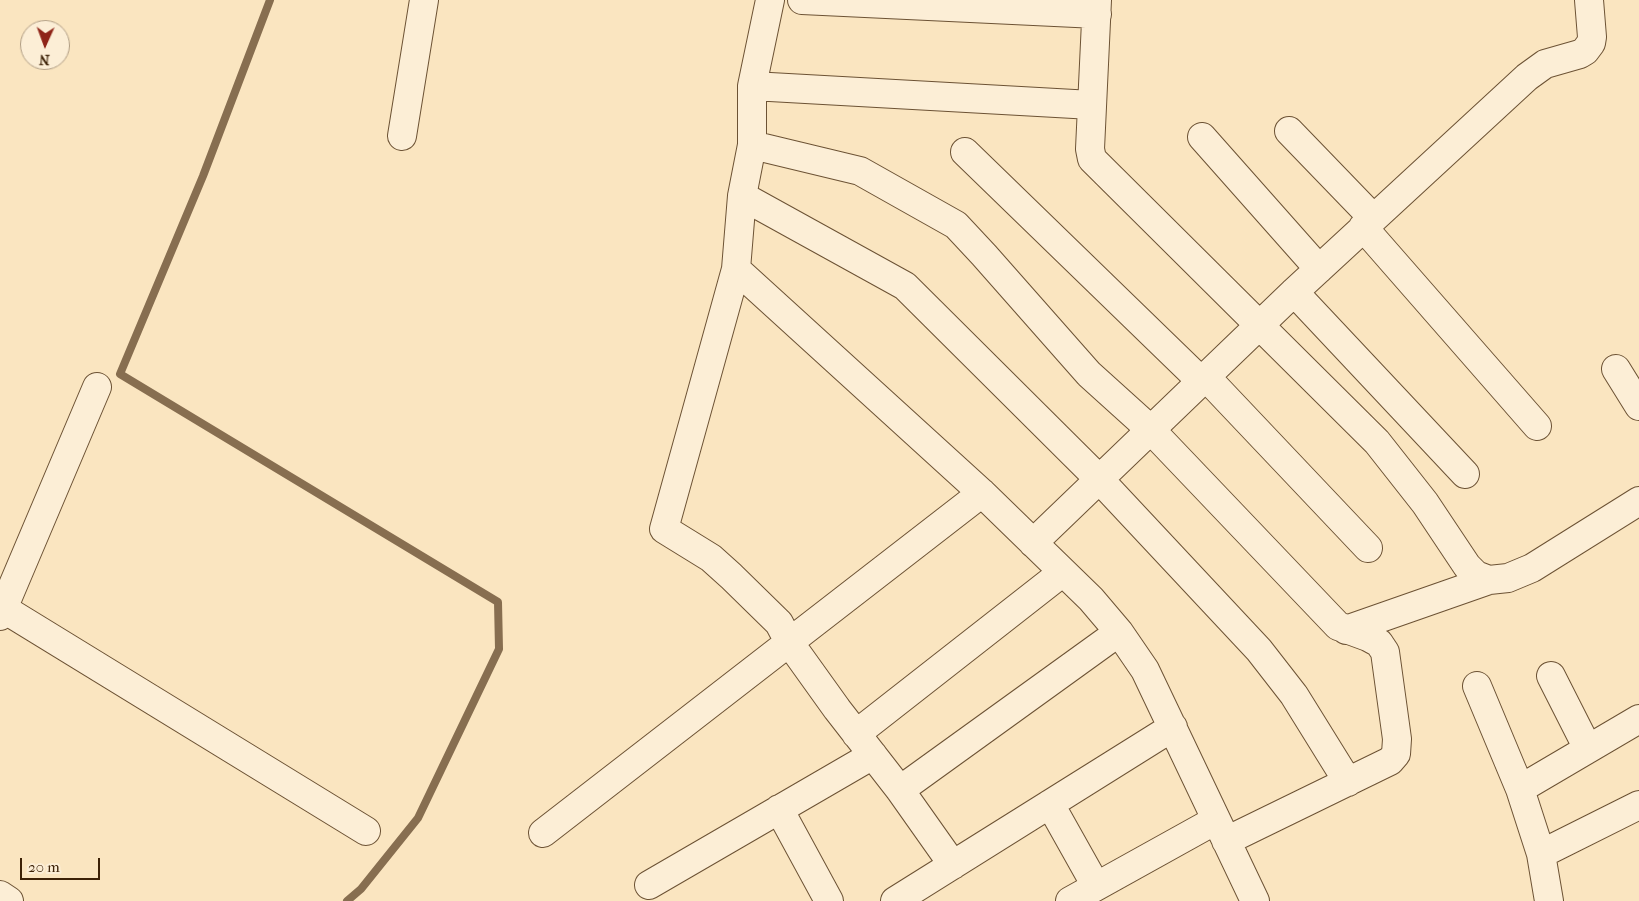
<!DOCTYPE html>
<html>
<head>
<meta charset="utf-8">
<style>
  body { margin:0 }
  #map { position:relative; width:1639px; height:901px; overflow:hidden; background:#fae5c0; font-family:"IM FELL French Canon",serif }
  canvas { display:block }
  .north { position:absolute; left:20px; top:20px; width:50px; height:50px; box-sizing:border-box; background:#fceed6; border:1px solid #af9c83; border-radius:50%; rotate:182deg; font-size:14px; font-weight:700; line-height:20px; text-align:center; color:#3c2106 }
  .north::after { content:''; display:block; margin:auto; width:18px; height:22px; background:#8f2418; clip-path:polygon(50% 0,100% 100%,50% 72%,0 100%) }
  .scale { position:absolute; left:20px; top:858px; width:80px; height:22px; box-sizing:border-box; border:2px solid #3c2106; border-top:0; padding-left:6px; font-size:15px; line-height:18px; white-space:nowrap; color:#3c2106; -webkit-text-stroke:4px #fceed6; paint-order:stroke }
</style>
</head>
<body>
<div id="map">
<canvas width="1639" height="901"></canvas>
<div class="north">N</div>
<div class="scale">20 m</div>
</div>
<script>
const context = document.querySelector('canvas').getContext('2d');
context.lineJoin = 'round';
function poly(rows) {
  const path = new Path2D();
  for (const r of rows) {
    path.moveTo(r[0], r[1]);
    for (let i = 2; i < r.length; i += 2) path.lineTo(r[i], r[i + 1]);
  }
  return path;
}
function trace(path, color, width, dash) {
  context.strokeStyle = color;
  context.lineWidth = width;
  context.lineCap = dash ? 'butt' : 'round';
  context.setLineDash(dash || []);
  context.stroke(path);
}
const stream = poly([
  [270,0,203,176,120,374,498,602,499,649,418,818,361,889,347,901]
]);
const street = poly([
  [770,0,752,86,752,145,742,196,736,269,664,529,711,558,731,576,779,623,789,642,837,709,900,790,953,865],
  [802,0,1097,14],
  [1097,0,1090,149,1092,159,1377,442,1425,503,1467,566,1476,575,1489,580,1508,578,1532,568,1639,501],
  [752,86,1092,105],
  [1289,131,1373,218],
  [402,136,424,0],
  [1202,137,1319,269],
  [752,145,860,171,956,225,984,255,1089,374,1151,430,1338,626,1368,637,1379,643,1385,652,1397,739,1396,754,1390,761,1226,841],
  [965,152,1201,381],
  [742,196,905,286,1099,479,1259,650,1294,695,1348,782],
  [1363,227,1537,426],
  [736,269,982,493,1091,599,1119,632,1145,670,1255,901],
  [1294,292,1465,474],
  [1616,369,1639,406],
  [1206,377,1368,548],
  [1033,543,1294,292,1527,77,1545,64,1580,54,1585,51,1591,43,1592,37,1589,0],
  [4,609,366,831],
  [0,616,97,387],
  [1346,630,1489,580],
  [1551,676,1588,749],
  [1477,686,1520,789,1541,854,1549,901],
  [856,734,1063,572],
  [1520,789,1639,719],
  [900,790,1119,632],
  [1050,804,1096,886],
  [779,809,829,901],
  [543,833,982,493],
  [1541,854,1639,805],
  [649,885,873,755],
  [0,895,9,901],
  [895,901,1173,727],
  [1070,901,1216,820]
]);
trace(stream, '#876e50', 8);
trace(street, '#6c5234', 30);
trace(street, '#fceed6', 28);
</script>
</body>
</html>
